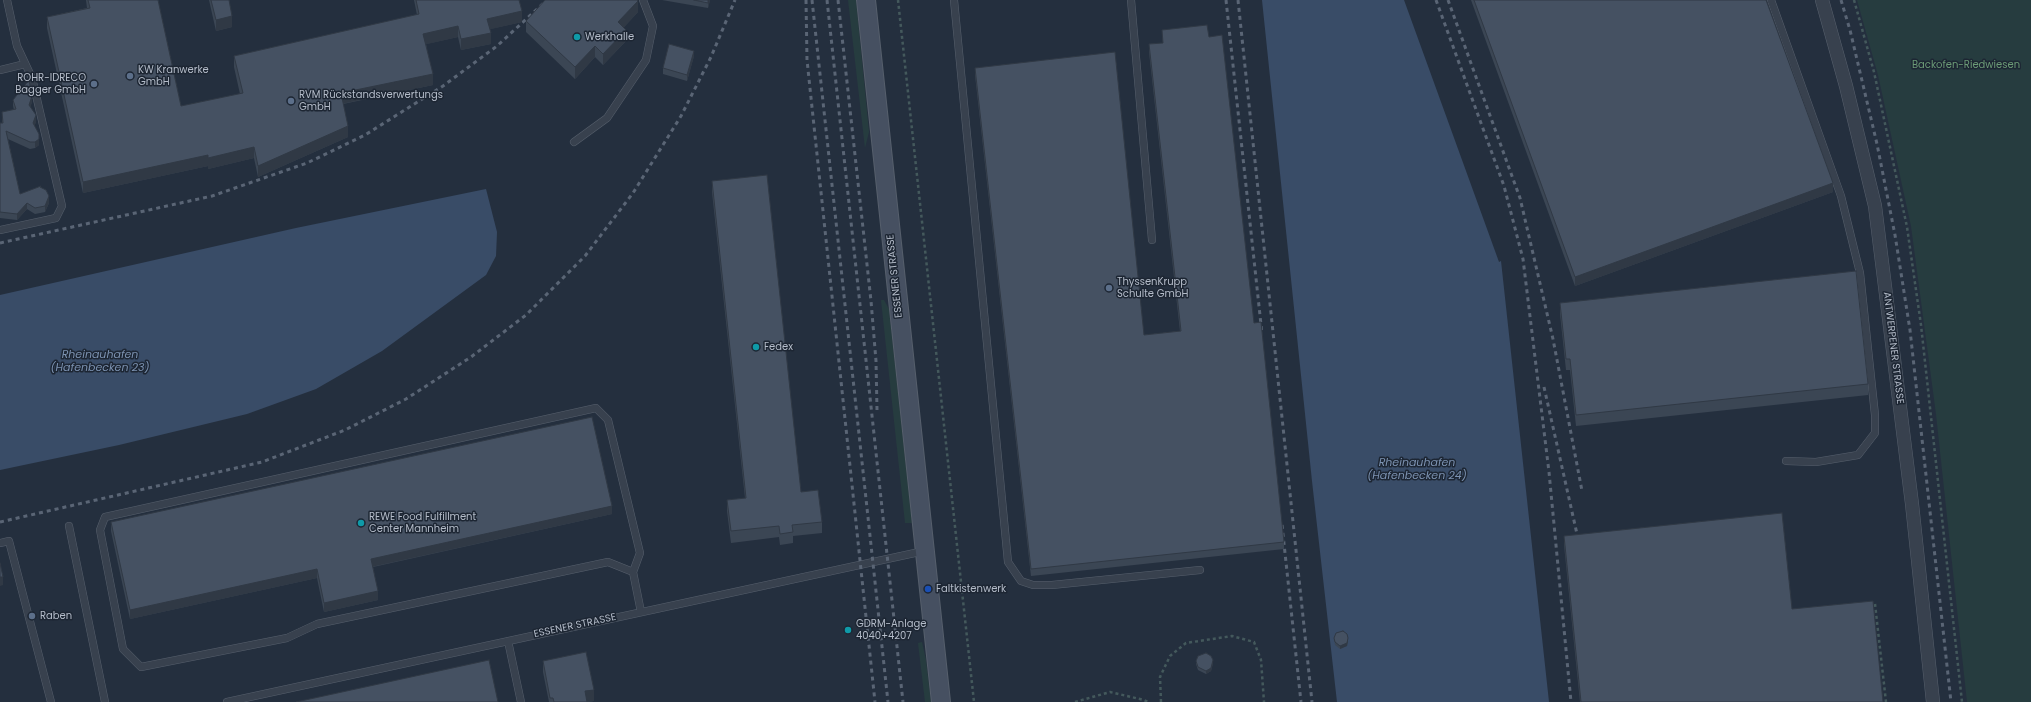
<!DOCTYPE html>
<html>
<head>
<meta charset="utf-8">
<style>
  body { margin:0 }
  canvas { display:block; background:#242f3e }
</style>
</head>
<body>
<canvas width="2031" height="702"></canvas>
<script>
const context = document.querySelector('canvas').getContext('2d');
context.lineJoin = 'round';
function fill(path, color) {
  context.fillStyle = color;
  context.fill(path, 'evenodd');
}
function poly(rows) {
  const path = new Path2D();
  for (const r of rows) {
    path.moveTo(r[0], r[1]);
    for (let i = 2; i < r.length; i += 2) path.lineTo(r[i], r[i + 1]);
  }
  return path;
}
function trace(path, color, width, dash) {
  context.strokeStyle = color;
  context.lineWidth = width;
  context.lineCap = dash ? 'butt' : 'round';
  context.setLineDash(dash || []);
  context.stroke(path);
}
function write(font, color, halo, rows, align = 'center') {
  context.font = font + ' Poppins,sans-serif';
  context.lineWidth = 3;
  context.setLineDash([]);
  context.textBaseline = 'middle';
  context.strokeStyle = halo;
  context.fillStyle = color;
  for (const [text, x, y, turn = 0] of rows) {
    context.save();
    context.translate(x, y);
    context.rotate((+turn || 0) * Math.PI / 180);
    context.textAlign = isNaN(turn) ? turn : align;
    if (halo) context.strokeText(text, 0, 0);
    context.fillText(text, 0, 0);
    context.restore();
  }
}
const green = poly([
  [848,0,856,0,869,132,865,148],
  [1857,0,2031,0,2031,702,1967,702,1936,414,1911,226,1878,75],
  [881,300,884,300,889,309,912,523,905,523],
  [922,642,926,660,931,702,925,702,918,643]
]);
const water = poly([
  [1262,0,1404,0,1499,262,1501,261,1549,702,1337,702,1312,481],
  [486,189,497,232,496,256,486,275,382,351,316,389,247,414,119,445,0,470,0,295,296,228]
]);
const path = poly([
  [898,0,974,702],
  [1854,0,1874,72,1907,227,1921,325,1962,702],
  [1875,604,1886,702],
  [1075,702,1110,692,1144,700,1148,702],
  [1161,702,1160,677,1170,656,1186,643,1232,636,1254,642,1261,660,1264,702]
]);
const lane = poly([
  [954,0,1008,562,1021,581,1033,585,1052,585,1200,570],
  [1131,0,1152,240],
  [1771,0,1841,196,1860,273,1875,415,1875,433,1858,455,1816,462,1786,461],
  [0,70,25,64],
  [574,142,607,118,646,60,653,26,643,0],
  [0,230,56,218,62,206,32,78,17,46,7,0],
  [69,526,105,702],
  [0,543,9,541,51,702],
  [633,572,640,553,608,420,596,408,105,517,100,530,123,649,141,667,287,638,317,624,608,562,633,572,641,612],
  [508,641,521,702],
  [227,702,924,551]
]);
const street = poly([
  [1822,0,1846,86,1875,206,1912,504,1933,702]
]);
const secondary = poly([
  [866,0,941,702]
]);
const rail = poly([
  [806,0,807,60,875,702],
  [812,0,888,702],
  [827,0,903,702],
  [838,0,871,301,876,361,877,410],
  [1226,0,1262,334],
  [1238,0,1312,702],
  [1436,0,1504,186,1523,259,1549,472,1571,702],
  [1448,0,1520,198,1553,339,1582,491],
  [1841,0,1850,30,1877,144,1895,235,1910,330,1951,702],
  [0,243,212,196,307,163,365,135,443,86,497,46,547,0],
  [1544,387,1579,543],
  [0,522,262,462,345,430,406,399,471,357,526,315,585,256,633,193,681,116,711,57,735,0],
  [1282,525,1301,702]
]);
const wall = poly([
  [86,0,158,0,181,106,240,94,234,67,234,56,417,15,414,0,519,0,522,22,490,29,491,44,461,50,458,37,426,44,433,85,343,104,348,137,258,177,254,158,208,169,208,166,83,193,47,28,47,17,87,8],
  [209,0,229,0,232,27,216,31],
  [662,0,710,0,708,8],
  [1471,0,1766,0,1833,192,1575,286],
  [638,12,623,28,626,41,603,65,595,57,575,79,526,32,526,21],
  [1162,30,1254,323,1284,542,1284,549,1031,576,975,75,975,68,1144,335,1180,331,1149,52,1149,44,1163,43],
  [694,56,687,81,663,74,663,68],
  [13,100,32,102,30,107,36,122,34,126,39,140,39,145,35,148,30,149,8,139,20,194,41,188,49,203,45,212,35,214,27,209,17,220,0,218,0,219,0,123,2,123,2,112,14,110,13,106],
  [712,181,801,492,822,522,822,533,793,536,793,543,780,545,779,537,731,543,727,511,727,500,745,498,712,192],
  [1560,303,1868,384,1868,395,1576,426,1570,370,1566,370,1560,314],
  [612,514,373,567,378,600,324,612,317,578,130,619,111,531,111,522],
  [1564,536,1792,609,1883,702,1580,702,1564,545],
  [1334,638,1348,641,1347,646,1340,649,1335,645],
  [543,661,594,701,587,702,549,702,543,672],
  [1196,661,1213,663,1211,671,1206,674,1198,670,1196,664]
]);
const shadedWall = poly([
  [708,0,710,0,708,8],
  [638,1,638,12,618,34,618,22],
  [522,11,522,22,487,30,487,19],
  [232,16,232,27,216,31,216,20],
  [458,26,458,37,423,45,423,34],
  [626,30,626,41,603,65,603,54],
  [491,33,491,44,461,50,461,39],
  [595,46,595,57,575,79,575,67],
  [694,51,694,56,687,81,687,75],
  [433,74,433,85,341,104,341,93],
  [32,96,32,102,29,112,29,105],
  [36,115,36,122,33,130,33,123],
  [348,126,348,137,258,177,258,166],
  [39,134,39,145,35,148,35,142],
  [254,147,254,158,208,169,208,158],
  [208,155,208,166,83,193,83,182],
  [1833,183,1833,192,1575,286,1575,277],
  [49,196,49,203,45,212,45,206],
  [27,203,27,209,17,220,17,214],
  [612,506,612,514,371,567,371,559],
  [317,569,317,578,130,619,130,610],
  [0,577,3,577,3,585,0,586],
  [378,591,378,600,324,612,324,603],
  [1348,638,1348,641,1347,646,1340,649,1340,646],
  [1213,660,1213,663,1211,671,1206,674,1206,671],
  [594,690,594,701,585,702,585,691]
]);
const building = poly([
  [88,0,158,0,181,106,243,93,234,56,419,14,416,0,519,0,522,11,487,19,491,33,461,39,458,26,423,34,433,74,341,93,348,126,258,166,254,147,208,158,208,155,83,182,47,17,90,8,88,0],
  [211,0,229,0,232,16,216,20,211,0],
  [545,0,637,0,638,1,618,22,626,30,603,54,595,46,575,67,526,21,545,0],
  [694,0,708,0,708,3,694,0],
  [1474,0,1766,0,1833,183,1575,277,1474,0],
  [1207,25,1209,37,1222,35,1254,323,1261,322,1284,542,1031,569,975,68,1115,52,1144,335,1181,331,1149,44,1163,43,1162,30,1207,25],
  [669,44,694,51,687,75,663,68,669,44],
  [29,80,32,96,29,105,36,115,33,123,39,134,39,139,35,142,30,142,6,131,20,194,41,186,40,187,46,190,49,196,45,206,35,208,27,203,17,214,0,212,0,123,3,123,2,112,16,109,13,100,29,80],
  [767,175,801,492,818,490,822,522,792,525,793,532,780,534,779,526,731,531,727,500,746,498,712,181,767,175],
  [1856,271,1868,384,1576,415,1570,359,1566,359,1560,303,1856,271],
  [592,417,612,506,371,559,378,591,324,603,317,569,130,610,111,522,592,417],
  [1782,513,1792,609,1873,601,1883,702,1581,702,1564,536,1782,513],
  [0,563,3,577,0,577,0,563],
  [1343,631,1347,634,1348,638,1347,643,1340,646,1335,642,1334,638,1336,633,1343,631],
  [586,652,594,690,585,691,587,702,554,702,553,698,550,698,543,661,586,652],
  [1206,653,1211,656,1213,660,1211,668,1206,671,1198,667,1196,661,1198,656,1206,653],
  [489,660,498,702,296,702,489,660]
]);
const markers = [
  [577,37,4,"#0f9aa8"],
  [130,76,4,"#5c6f8a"],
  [94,84,4,"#5c6f8a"],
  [291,101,4,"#5c6f8a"],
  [1109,288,4,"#5c6f8a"],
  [756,347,4,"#0f9aa8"],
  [361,523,4,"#0f9aa8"],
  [928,589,4,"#1a4fb4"],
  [32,616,4,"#5c6f8a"],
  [848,630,4,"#0f9aa8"]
];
const poiNames = [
  ["Werkhalle",585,37],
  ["KW Kranwerke",138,70],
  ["GmbH",138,82],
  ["ROHR-IDRECO",86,78,"right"],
  ["Bagger GmbH",86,90,"right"],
  ["RVM Rückstandsverwertungs",299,95],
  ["GmbH",299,107],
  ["ThyssenKrupp",1117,282],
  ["Schulte GmbH",1117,294],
  ["Fedex",764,347],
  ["REWE Food Fulfillment",369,517],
  ["Center Mannheim",369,529],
  ["Faltkistenwerk",936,589],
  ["Raben",40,616],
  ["GDRM-Anlage",856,624],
  ["4040+4207",856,636]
];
const parkNames = [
  ["Backofen-Riedwiesen",1966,65]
];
const streetNames = [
  ["ESSENER STRASSE",895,276,-96],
  ["ANTWERPENER STRASSE",1893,348,83],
  ["ESSENER STRASSE",575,626,-12]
];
const waterNames = [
  ["Rheinauhafen",100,355],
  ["(Hafenbecken 23)",100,368],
  ["Rheinauhafen",1417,463],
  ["(Hafenbecken 24)",1417,476]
];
fill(green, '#263c3f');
fill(water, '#394c67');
trace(lane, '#565f6c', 8);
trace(street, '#565f6c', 14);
trace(secondary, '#565f6c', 20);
trace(path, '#44595c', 2.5, [3, 3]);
trace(lane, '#38414e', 7);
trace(street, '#38414e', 13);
trace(secondary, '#465061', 18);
trace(rail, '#5a6575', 3, [4, 4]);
fill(wall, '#3b4654');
fill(shadedWall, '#303945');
fill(building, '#455162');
trace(building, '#303945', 1);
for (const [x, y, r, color] of markers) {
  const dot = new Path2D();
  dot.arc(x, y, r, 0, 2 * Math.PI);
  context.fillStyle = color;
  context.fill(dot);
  trace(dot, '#1d2633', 1.5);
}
write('10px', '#b4bcc9', '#1d2633', poiNames, 'left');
write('10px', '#6b9a76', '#1d2633', parkNames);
write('10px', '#b4bcc9', '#1d2633', streetNames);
write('italic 11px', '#7c92b1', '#1d2633', waterNames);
</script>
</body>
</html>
